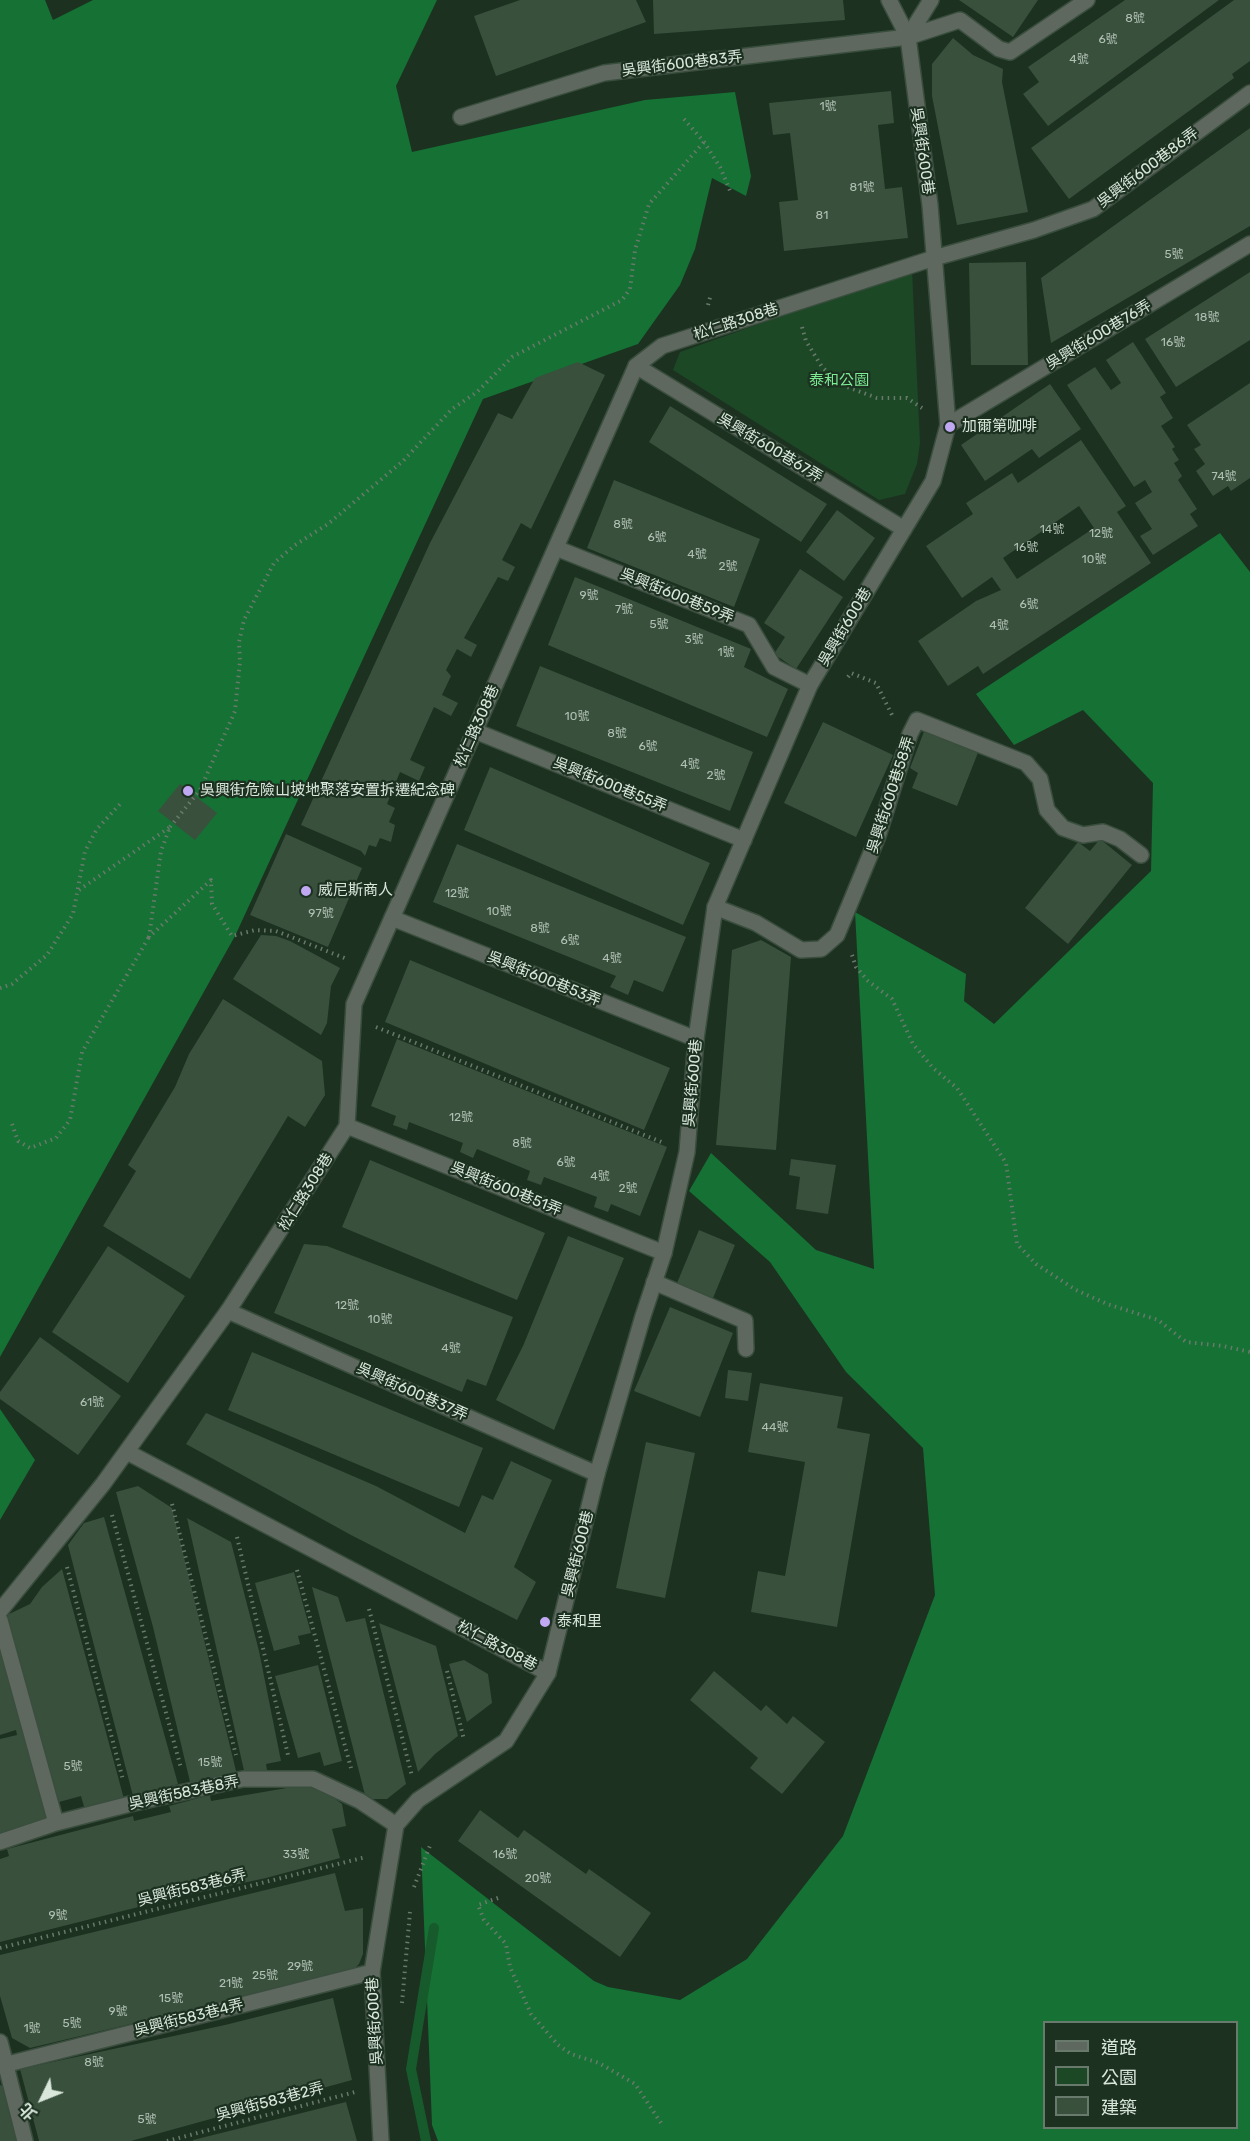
<!DOCTYPE html>
<html>
<head>
<meta charset="utf-8">
<style>
  body { margin:0 }
  #map { position:relative; width:1250px; height:2141px; overflow:hidden; background:#1c3120; font-family:Rubik,"Noto Sans TC",sans-serif }
  canvas { display:block }
  .legend { position:absolute; left:1043px; top:2021px; width:195px; height:108px; box-sizing:border-box; background:#1c3120; border:2px solid #687a6b; margin:0; padding:8px 10px; list-style:none; font-size:18px; color:#d9e7db }
  .legend li { display:flex; align-items:center; gap:12px; height:30px }
  .legend b { width:30px; border:2px solid #687a6b }
  .north { position:absolute; left:12px; top:2069px; width:60px; height:60px; -webkit-text-stroke:4px #1c3120; paint-order:stroke; rotate:227deg; font-size:16px; font-weight:700; line-height:24px; text-align:center; color:#d9e7db }
  .north::after { content:''; display:block; margin:auto; width:21px; height:27px; background:#d9e7db; clip-path:polygon(50% 0,100% 100%,50% 72%,0 100%) }
</style>
</head>
<body>
<div id="map">
<canvas width="1250" height="2141"></canvas>
<ul class="legend">
<li><b style="height:8px;background:#5e685f"></b>道路</li>
<li><b style="height:16px;background:#1c4826"></b>公園</li>
<li><b style="height:16px;background:#39503d"></b>建築</li>
</ul>
<div class="north">北</div>
</div>
<script>
const context = document.querySelector('canvas').getContext('2d');
context.lineJoin = 'round';
function fill(path, color) {
  context.fillStyle = color;
  context.fill(path, 'evenodd');
}
function poly(rows) {
  const path = new Path2D();
  for (const r of rows) {
    path.moveTo(r[0], r[1]);
    for (let i = 2; i < r.length; i += 2) path.lineTo(r[i], r[i + 1]);
  }
  return path;
}
function trace(path, color, width, dash) {
  context.strokeStyle = color;
  context.lineWidth = width;
  context.lineCap = dash ? 'butt' : 'round';
  context.setLineDash(dash || []);
  context.stroke(path);
}
function write(font, color, halo, rows, align = 'center') {
  context.font = font + ' Rubik,"Noto Sans TC",sans-serif';
  context.lineWidth = 4.5;
  context.setLineDash([]);
  context.textBaseline = 'middle';
  context.strokeStyle = halo;
  context.fillStyle = color;
  for (const [text, x, y, turn = 0] of rows) {
    context.save();
    context.translate(x, y);
    context.rotate((+turn || 0) * Math.PI / 180);
    context.textAlign = isNaN(turn) ? turn : align;
    if (halo) context.strokeText(text, 0, 0);
    context.fillText(text, 0, 0);
    context.restore();
  }
}
const green = poly([
  [912,270,920,443,917,464,905,494,879,500,673,370,680,352]
]);
const forest = poly([
  [0,0,45,0,53,20,93,0,437,0,396,86,412,152,645,100,735,92,751,176,746,196,712,178,695,249,680,285,638,344,483,399,235,936,0,1357],
  [1220,533,1250,572,1250,2141,438,2141,432,2125,421,1847,594,1981,608,1987,680,2000,747,1959,843,1836,935,1595,923,1448,846,1372,770,1262,689,1191,711,1153,816,1250,874,1269,855,912,966,974,964,1001,994,1024,1151,871,1153,783,1083,710,1014,745,976,694],
  [1044,2022,1236,2022,1236,2128,1044,2128],
  [0,1409,35,1460,0,1520]
]);
const stream = poly([
  [426,2141,411,2069,434,1928]
]);
const building = poly([
  [520,0,636,0,646,22,496,76,474,16],
  [653,0,843,0,845,20,654,34],
  [959,0,1038,0,1013,37],
  [1125,0,1219,0,1048,126,1023,94,1039,82,1028,67],
  [1234,0,1250,0,1250,61,1232,74,1234,78,1069,199,1031,148],
  [953,38,973,55,1003,69,1002,82,1028,212,957,225,932,96,932,64],
  [891,91,894,123,878,125,885,189,902,187,908,238,784,251,779,202,798,200,790,133,773,135,769,103],
  [1250,128,1250,226,1051,343,1041,278],
  [1026,262,1028,365,971,365,969,263],
  [1250,272,1250,340,1176,387,1145,339],
  [1133,342,1166,393,1160,397,1173,418,1161,426,1175,447,1172,449,1179,460,1174,463,1182,476,1178,480,1197,509,1190,514,1198,526,1153,555,1140,536,1152,529,1135,503,1152,492,1145,480,1134,487,1067,385,1095,367,1111,390,1121,383,1106,360],
  [578,362,605,375,531,529,521,523,502,560,515,567,508,581,498,577,464,638,477,645,471,657,457,649,446,670,451,676,442,695,458,703,451,716,434,707,410,760,425,767,419,781,400,772,387,804,395,808,389,822,395,825,391,842,380,838,376,847,369,845,365,856,361,851,301,825,430,543,498,413,512,419,535,378],
  [1250,383,1250,478,1231,491,1228,486,1213,496,1196,471,1205,464,1194,449,1201,445,1187,425],
  [1050,384,1081,429,1039,458,1032,449,985,481,961,445],
  [670,406,827,504,801,542,649,442],
  [1081,440,1126,506,1117,512,1151,563,983,674,978,666,948,686,918,641,976,601,1001,590,992,577,962,598,926,546,973,514,966,503,1012,473,1018,483],
  [1079,506,1094,528,1017,579,1003,558],
  [614,480,760,539,734,607,587,548],
  [837,510,875,538,844,581,806,552],
  [800,569,843,597,796,669,774,654,785,637,764,623],
  [575,577,751,649,744,667,788,689,767,737,548,645],
  [540,666,753,752,730,811,516,726],
  [823,722,893,755,856,837,784,803],
  [925,729,979,750,957,806,912,788,918,773,910,768],
  [490,767,710,863,683,925,464,830],
  [180,784,217,813,195,840,158,811],
  [286,834,362,868,328,947,250,915],
  [1100,839,1132,865,1068,944,1025,908,1078,842,1090,851],
  [457,844,686,937,663,992,634,980,628,995,610,987,616,976,433,902],
  [261,935,276,936,290,941,340,968,331,986,327,1023,321,1035,233,979],
  [761,940,791,957,776,1150,716,1145,732,950],
  [410,960,670,1068,644,1130,385,1022],
  [223,999,322,1061,325,1095,305,1127,288,1116,190,1279,103,1226,136,1171,128,1165,175,1087,189,1054],
  [397,1039,667,1147,640,1216,611,1204,608,1212,594,1207,597,1197,544,1177,541,1185,527,1180,530,1171,477,1149,473,1158,460,1152,463,1143,409,1122,407,1130,393,1125,396,1116,371,1106],
  [791,1159,836,1165,828,1214,796,1209,800,1177,789,1175],
  [370,1160,545,1233,517,1300,342,1227],
  [699,1230,735,1245,713,1298,677,1283],
  [568,1236,624,1258,554,1430,496,1400,523,1346],
  [304,1244,327,1246,513,1317,486,1386,467,1379,462,1392,274,1313],
  [108,1246,185,1296,128,1383,52,1332],
  [670,1307,733,1333,700,1417,634,1391],
  [40,1337,121,1396,78,1455,0,1399,0,1392],
  [252,1352,483,1448,459,1507,228,1410],
  [728,1370,752,1373,748,1401,725,1398],
  [760,1383,843,1397,837,1428,870,1434,837,1627,751,1612,758,1571,785,1576,805,1462,748,1452],
  [206,1413,376,1486,465,1533,482,1495,493,1500,511,1461,552,1480,514,1567,536,1582,517,1620,351,1535,186,1444],
  [646,1442,695,1453,665,1598,616,1588],
  [138,1486,172,1508,237,1775,191,1786,153,1627,116,1492],
  [104,1517,178,1784,133,1796,68,1545,84,1523],
  [187,1518,231,1542,259,1651,281,1761,266,1764,267,1770,245,1775],
  [62,1569,124,1799,85,1810,81,1796,59,1802,5,1616,30,1604,42,1587],
  [294,1572,311,1633,298,1636,300,1644,274,1651,255,1583],
  [312,1587,338,1597,346,1622,365,1618,406,1784,387,1799,366,1799],
  [379,1623,436,1646,458,1736,435,1754,418,1772],
  [0,1636,52,1821,0,1835,0,1739,17,1735,16,1730,0,1735],
  [464,1660,488,1674,492,1703,467,1722,449,1664],
  [318,1665,342,1761,324,1766,320,1752,298,1758,275,1676],
  [714,1671,761,1711,766,1705,787,1724,793,1716,825,1742,782,1794,750,1768,758,1758,690,1700],
  [304,1785,326,1792,342,1804,346,1826,332,1829,340,1858,266,1878,174,1898,0,1942,0,1859,9,1856,7,1849,133,1816,134,1821,171,1812,169,1806,210,1795,211,1801],
  [480,1810,518,1838,524,1830,586,1874,589,1869,651,1913,620,1957,458,1841],
  [335,1873,345,1911,363,1908,363,1954,359,1964,352,1971,30,2048,12,2038,0,1996,0,1955],
  [333,1998,352,2080,131,2141,39,2141,20,2069,225,2025],
  [0,2085,7,2088,19,2141,0,2141],
  [346,2102,357,2141,193,2141,193,2140]
]);
const path = poly([
  [684,119,704,142,720,167,731,193],
  [708,305,711,294],
  [802,327,806,341,822,367,842,385,877,398,907,398,922,408],
  [848,677,851,673,876,683,892,715],
  [170,827,200,790,235,711,240,661,239,642,244,620,274,563,295,545,328,524,403,461,452,409,477,392,512,357,622,300,630,289,635,250,649,204,704,142],
  [79,890,170,827,161,851,149,937,211,880,212,904,232,936,255,930,276,931,347,959],
  [852,955,856,967,868,981,892,999,913,1044,933,1068,957,1088,1006,1163,1017,1244,1036,1264,1076,1290,1107,1304,1158,1320,1186,1342,1223,1346,1250,1352],
  [0,988,12,984,47,955,73,914,85,851,97,829,120,804],
  [376,1027,664,1143],
  [12,1124,18,1141,30,1148,56,1138,70,1120,82,1052,149,937],
  [172,1504,236,1755],
  [112,1515,181,1768],
  [237,1537,288,1755],
  [67,1567,123,1780],
  [297,1570,351,1768],
  [369,1609,412,1776],
  [447,1671,464,1740],
  [414,1887,431,1843],
  [498,1898,478,1905,484,1920,506,1944,510,1967,531,2014,558,2045,571,2054,599,2063,635,2084,663,2126],
  [0,1948,366,1857],
  [402,2003,410,1912],
  [167,2141,355,2092]
]);
const lane = poly([
  [908,37,931,0],
  [461,117,604,73,908,37,960,20,999,49,1010,52,1087,0],
  [934,258,1034,230,1093,209,1250,93],
  [636,366,904,529],
  [948,425,1250,244],
  [556,548,749,625,774,667,810,685],
  [475,731,744,840],
  [715,907,756,923,801,950,821,949,837,935,878,836,910,734,917,720,1026,763,1040,779,1047,810,1063,828,1083,835,1103,832,1120,839,1141,855],
  [392,918,696,1039],
  [347,1126,664,1253],
  [654,1282,745,1321,746,1349],
  [228,1311,597,1474],
  [127,1452,548,1673],
  [0,1620,56,1823],
  [0,1842,56,1823,130,1804,243,1779,313,1779,360,1801,396,1825],
  [0,2042,25,2141],
  [0,2066,372,1972]
]);
const street = poly([
  [0,1611,103,1484,228,1311,347,1126,354,1004,636,366,662,346,934,258],
  [381,2141,372,1972,396,1825,418,1800,506,1741,548,1673,597,1474,643,1316,664,1253,687,1152,696,1039,715,907,810,685,933,481,948,425,930,205,908,37,889,0]
]);
const markers = [
  [950,427,6,"#c1a8f3"],
  [188,791,6,"#c1a8f3"],
  [306,891,6,"#c1a8f3"],
  [545,1622,6,"#c1a8f3"]
];
const numberNames = [
  ["8號",1135,19],
  ["6號",1108,40],
  ["4號",1079,60],
  ["1號",828,107],
  ["81號",862,188],
  ["81",822,216],
  ["5號",1174,255],
  ["18號",1207,318],
  ["16號",1173,343],
  ["74號",1224,477],
  ["8號",623,525],
  ["14號",1052,530],
  ["12號",1101,534],
  ["6號",657,538],
  ["16號",1026,548],
  ["4號",697,555],
  ["10號",1094,560],
  ["2號",728,567],
  ["9號",589,596],
  ["6號",1029,605],
  ["7號",624,610],
  ["5號",659,625],
  ["4號",999,626],
  ["3號",694,640],
  ["1號",726,653],
  ["10號",577,717],
  ["8號",617,734],
  ["6號",648,747],
  ["4號",690,765],
  ["2號",716,776],
  ["12號",457,894],
  ["10號",499,912],
  ["97號",321,914],
  ["8號",540,929],
  ["6號",570,941],
  ["4號",612,959],
  ["12號",461,1118],
  ["8號",522,1144],
  ["6號",566,1163],
  ["4號",600,1177],
  ["2號",628,1189],
  ["12號",347,1306],
  ["10號",380,1320],
  ["4號",451,1349],
  ["61號",92,1403],
  ["44號",775,1428],
  ["15號",210,1763],
  ["5號",73,1767],
  ["33號",296,1855],
  ["16號",505,1855],
  ["20號",538,1879],
  ["9號",58,1916],
  ["29號",300,1967],
  ["25號",265,1976],
  ["21號",231,1984],
  ["15號",171,1999],
  ["9號",118,2012],
  ["5號",72,2024],
  ["1號",32,2029],
  ["8號",94,2063],
  ["5號",147,2120]
];
const streetNames = [
  ["吳興街600巷83弄",682,64,-7],
  ["吳興街600巷",922,151,82],
  ["吳興街600巷86弄",1148,168,-37],
  ["松仁路308巷",736,322,-18],
  ["吳興街600巷76弄",1099,335,-31],
  ["吳興街600巷67弄",770,448,31],
  ["吳興街600巷59弄",677,596,22],
  ["吳興街600巷",845,627,-59],
  ["松仁路308巷",477,726,-66],
  ["吳興街600巷55弄",610,785,22],
  ["吳興街600巷58弄",891,795,-72],
  ["吳興街600巷53弄",544,979,22],
  ["吳興街600巷",693,1083,-85],
  ["吳興街600巷51弄",506,1189,22],
  ["松仁路308巷",306,1192,-58],
  ["吳興街600巷37弄",412,1392,24],
  ["吳興街600巷",578,1554,-76],
  ["松仁路308巷",497,1646,28],
  ["吳興街583巷8弄",184,1793,-12],
  ["吳興街583巷6弄",192,1888,-14],
  ["吳興街583巷4弄",189,2018,-14],
  ["吳興街600巷",375,2021,-93],
  ["吳興街583巷2弄",270,2102,-15]
];
const parkNames = [
  ["泰和公園",839,381]
];
const poiNames = [
  ["加爾第咖啡",962,427],
  ["吳興街危險山坡地聚落安置拆遷紀念碑",200,791],
  ["威尼斯商人",318,891],
  ["泰和里",557,1622]
];
fill(green, '#1c4826');
fill(forest, '#157134');
trace(stream, '#175a2b', 10);
fill(building, '#39503d');
trace(lane, '#3a4e3e', 18);
trace(street, '#3a4e3e', 18);
trace(path, '#687a6b', 4, [1.5, 4.5]);
trace(lane, '#5e685f', 15);
trace(street, '#5e685f', 15);
for (const [x, y, r, color] of markers) {
  const dot = new Path2D();
  dot.arc(x, y, r, 0, 2 * Math.PI);
  context.fillStyle = color;
  context.fill(dot);
  trace(dot, '#1c3120', 2);
}
write('12px', '#b1c1b4', null, numberNames);
write('15px', '#d9e7db', '#1c3120', streetNames);
write('15px', '#7dea94', '#1c3120', parkNames);
write('15px', '#d9e7db', '#1c3120', poiNames, 'left');
</script>
</body>
</html>
